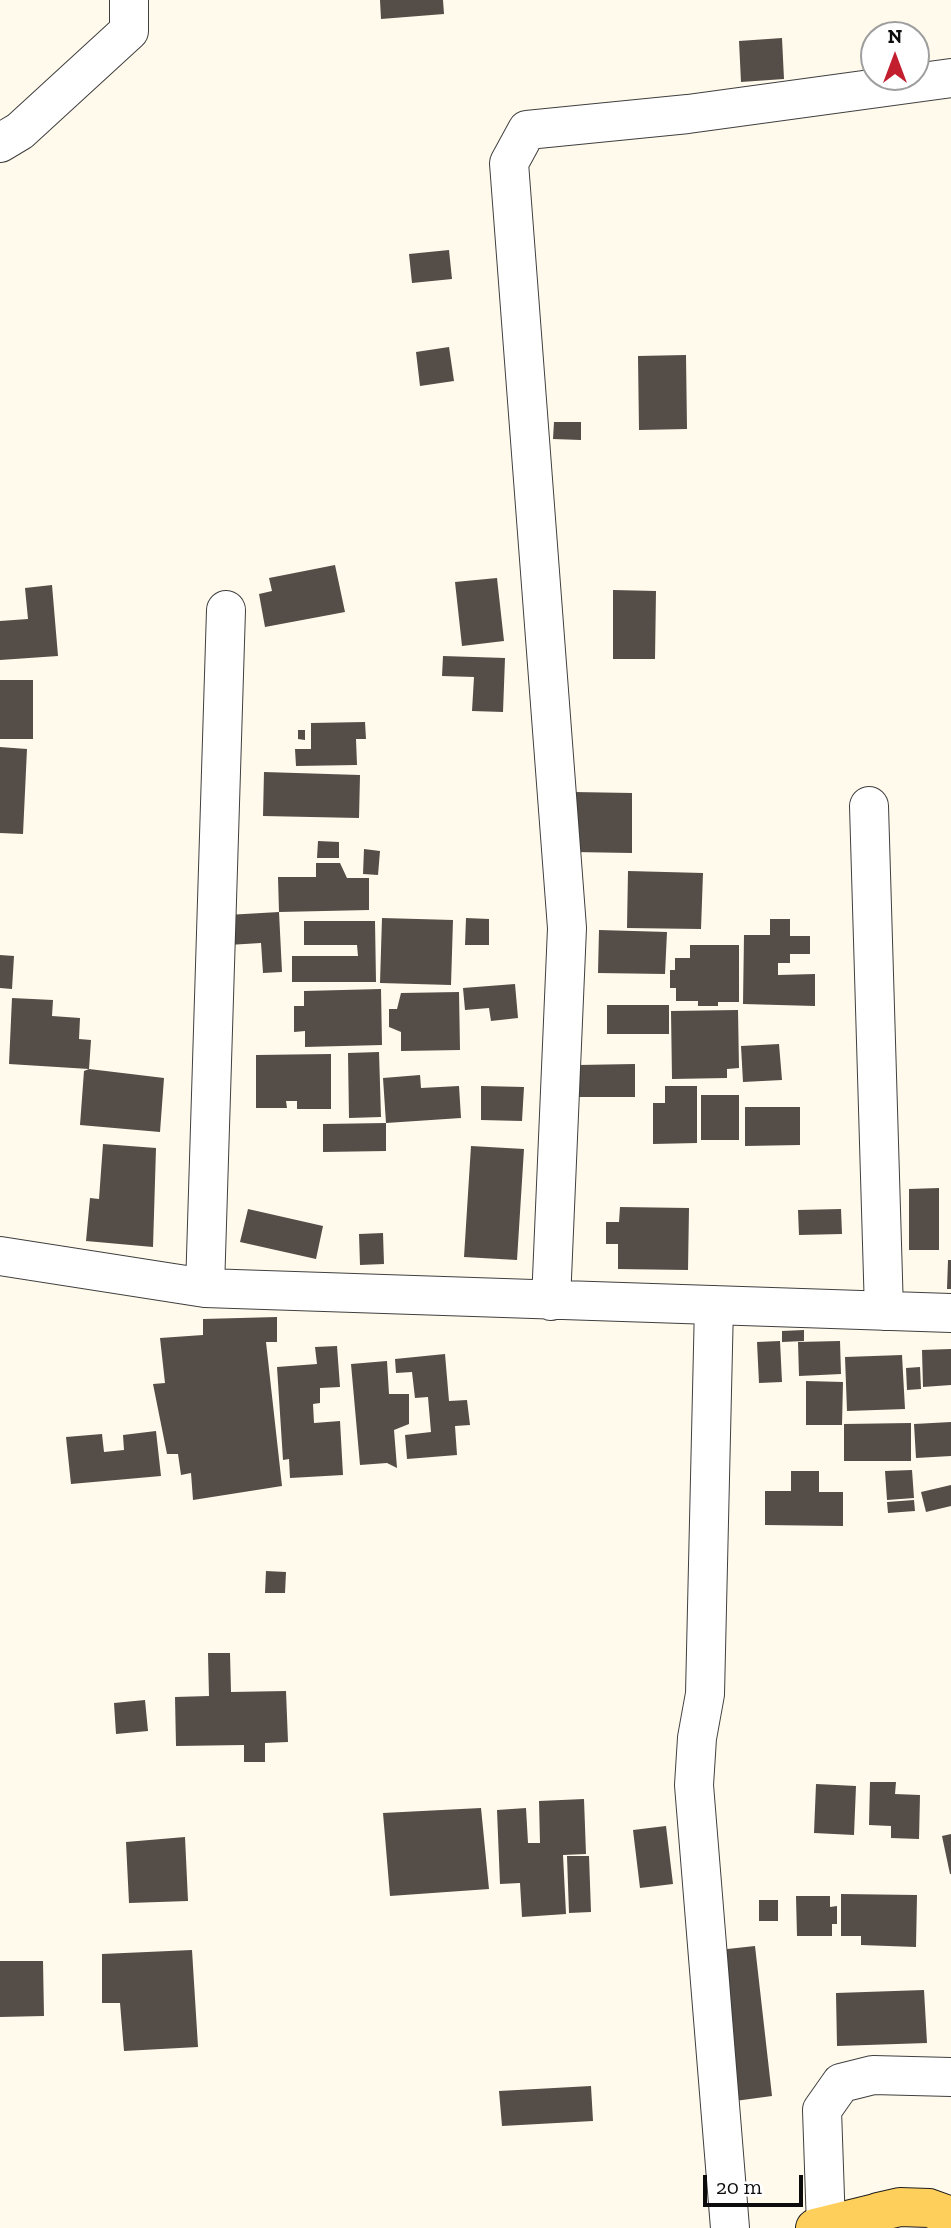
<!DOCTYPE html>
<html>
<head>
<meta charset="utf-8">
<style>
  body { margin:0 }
  #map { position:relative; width:951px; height:2228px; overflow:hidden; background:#fffaeb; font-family:"Zilla Slab",serif }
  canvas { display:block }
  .north { position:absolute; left:860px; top:21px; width:70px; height:70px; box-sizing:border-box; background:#fff; border:2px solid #9e9e9e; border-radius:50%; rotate:0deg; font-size:19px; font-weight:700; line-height:28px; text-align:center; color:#0c0c0c }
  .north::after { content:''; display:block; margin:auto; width:24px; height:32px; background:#c21e2e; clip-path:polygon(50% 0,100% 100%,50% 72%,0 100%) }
  .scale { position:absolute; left:703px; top:2175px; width:100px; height:32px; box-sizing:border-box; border:4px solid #0c0c0c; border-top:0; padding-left:9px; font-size:21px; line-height:24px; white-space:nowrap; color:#0c0c0c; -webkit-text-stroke:5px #fff; paint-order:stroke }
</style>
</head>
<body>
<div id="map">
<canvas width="951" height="2228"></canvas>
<div class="north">N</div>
<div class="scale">20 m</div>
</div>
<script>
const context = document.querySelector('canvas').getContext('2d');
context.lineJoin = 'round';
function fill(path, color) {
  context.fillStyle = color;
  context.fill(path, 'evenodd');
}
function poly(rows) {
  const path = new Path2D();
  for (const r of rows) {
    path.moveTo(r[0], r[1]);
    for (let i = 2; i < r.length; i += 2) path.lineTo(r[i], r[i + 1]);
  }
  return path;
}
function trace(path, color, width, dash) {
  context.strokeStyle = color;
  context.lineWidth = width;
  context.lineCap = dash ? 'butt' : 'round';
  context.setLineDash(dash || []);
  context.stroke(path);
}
const building = poly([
  [380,0,443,0,444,14,381,19],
  [782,38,784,79,741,82,739,41],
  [449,250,452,279,412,283,409,254],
  [449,347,454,381,420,386,416,352],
  [686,355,687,429,639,430,638,356],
  [554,422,581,422,581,440,553,439],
  [335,565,345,612,265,627,259,594,272,591,269,578],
  [497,578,504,641,462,646,455,582],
  [52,585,58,656,0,660,0,621,28,619,25,588],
  [613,590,656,591,655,659,613,659],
  [443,656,505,658,503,712,472,711,474,677,442,676],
  [0,680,33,680,33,739,0,739],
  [365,722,366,739,356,739,357,765,296,766,295,749,311,749,311,723],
  [298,730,305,730,305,740,298,739],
  [0,747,27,749,23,834,0,833],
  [264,772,360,775,359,818,263,816],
  [574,792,632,793,632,853,573,852],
  [318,841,339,842,339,858,317,858],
  [364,849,380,851,378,875,363,874],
  [316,863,340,863,347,878,369,878,369,910,279,912,278,877,316,877],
  [628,871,703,873,701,929,627,928],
  [279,912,282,972,263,973,261,943,228,945,227,915],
  [382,918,453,920,451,985,380,983],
  [466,918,489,919,489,945,465,945],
  [770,919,790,919,790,936,810,936,810,954,790,954,790,963,778,963,778,975,815,974,815,1006,743,1004,744,935,770,935],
  [304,921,375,921,376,982,292,982,292,956,358,956,357,945,304,945],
  [599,930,667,932,665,974,598,973],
  [690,945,739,945,739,1002,718,1002,718,1006,698,1006,698,1001,676,1001,676,988,670,988,670,970,675,970,675,958,690,958],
  [0,955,14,956,12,989,0,988],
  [515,984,518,1018,491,1021,489,1008,465,1010,463,988],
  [381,989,382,1045,305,1047,305,1031,294,1032,294,1006,304,1006,304,991],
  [459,992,460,1050,401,1051,401,1032,389,1027,389,1009,397,1009,401,993],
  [12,998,53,1000,52,1016,80,1018,79,1039,91,1040,89,1069,9,1064],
  [607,1005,669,1005,669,1034,607,1034],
  [738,1010,739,1068,727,1069,727,1078,672,1079,671,1011],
  [779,1044,782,1080,743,1082,741,1046],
  [379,1052,381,1117,349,1118,348,1053],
  [331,1054,331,1109,297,1109,297,1101,286,1101,287,1108,256,1108,256,1055],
  [635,1064,635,1097,579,1097,578,1065],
  [89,1069,164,1078,160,1132,80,1125,84,1071],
  [420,1075,421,1088,459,1086,461,1118,386,1123,383,1078],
  [481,1086,524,1087,522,1121,481,1120],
  [665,1086,697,1086,697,1143,653,1144,653,1103,665,1103],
  [701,1095,739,1095,739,1140,701,1140],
  [745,1107,800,1107,800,1145,745,1146],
  [386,1123,386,1151,323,1152,323,1124],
  [103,1144,156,1148,153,1247,86,1241,90,1198,99,1199],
  [471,1146,524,1149,517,1260,464,1257],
  [939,1188,939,1250,909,1250,909,1189],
  [620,1207,689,1208,688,1270,618,1269,618,1244,606,1244,606,1222,619,1222],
  [248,1209,323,1226,316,1259,240,1242],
  [841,1209,842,1234,799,1235,798,1210],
  [383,1233,384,1264,360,1265,359,1234],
  [948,1260,951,1260,951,1289,947,1289],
  [277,1317,277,1342,266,1342,282,1486,193,1500,191,1473,181,1475,178,1454,167,1454,153,1384,165,1383,160,1338,203,1335,203,1319],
  [804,1330,804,1341,782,1342,782,1331],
  [780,1341,782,1382,759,1383,757,1342],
  [840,1341,841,1374,799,1376,798,1342],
  [337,1346,340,1387,320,1388,320,1403,313,1404,314,1423,340,1421,343,1475,290,1478,289,1459,283,1460,277,1367,317,1364,315,1347],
  [951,1349,951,1385,923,1387,922,1350],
  [445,1354,449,1401,467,1400,470,1425,455,1426,457,1455,407,1459,405,1435,431,1432,428,1397,415,1398,412,1372,396,1373,395,1359],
  [902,1355,905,1409,847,1411,845,1357],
  [387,1361,389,1394,409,1394,409,1424,394,1430,397,1468,387,1463,360,1465,351,1364],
  [920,1367,921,1389,907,1390,906,1368],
  [806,1381,843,1382,842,1425,806,1425],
  [951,1422,951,1456,916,1458,914,1424],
  [911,1423,911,1461,844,1461,844,1424],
  [156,1431,161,1476,71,1484,66,1437,102,1434,104,1452,124,1450,123,1435],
  [912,1470,914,1498,887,1500,885,1471],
  [791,1471,819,1471,819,1492,843,1492,843,1526,765,1525,765,1491,791,1491],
  [951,1485,951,1506,926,1512,921,1492],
  [914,1500,915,1511,888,1513,887,1502],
  [266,1571,286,1572,285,1593,265,1593],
  [208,1653,230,1653,231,1692,286,1691,288,1742,265,1743,265,1762,244,1762,244,1745,176,1746,175,1697,209,1696],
  [145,1700,148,1731,116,1734,114,1703],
  [870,1782,896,1782,895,1794,920,1795,919,1839,891,1838,891,1826,869,1825],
  [816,1784,856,1786,854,1835,814,1833],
  [584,1799,586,1854,563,1855,566,1914,522,1917,520,1883,500,1884,497,1810,526,1808,528,1843,540,1843,539,1801],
  [481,1808,489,1889,390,1896,383,1813],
  [666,1826,673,1884,640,1888,633,1830],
  [951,1834,951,1874,950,1874,942,1836],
  [185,1837,188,1901,129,1903,126,1842],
  [567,1856,589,1856,591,1912,569,1913],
  [841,1894,917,1895,916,1947,861,1945,861,1936,841,1936],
  [796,1896,830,1896,830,1907,837,1906,837,1924,832,1924,832,1936,797,1936],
  [759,1900,778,1900,778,1921,759,1921],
  [755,1946,772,2096,735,2101,718,1950],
  [192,1950,198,2047,124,2051,120,2003,102,2003,102,1954],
  [0,1961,43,1961,44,2016,0,2017],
  [924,1990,927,2043,837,2046,836,1993],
  [591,2086,593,2121,502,2126,499,2091]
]);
const minor = poly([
  [0,143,20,131,129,31,129,0],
  [869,806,884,1311],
  [0,1256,205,1288,951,1313],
  [205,1288,226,610],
  [551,1301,567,928,509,163,527,130,688,114,951,78],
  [714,1305,705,1694,697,1738,694,1785,730,2228],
  [826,2226,822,2110,841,2083,873,2075,951,2077]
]);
const major = poly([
  [815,2228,876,2213],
  [853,2228,878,2212,900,2207,929,2208,951,2216]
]);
fill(building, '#554d48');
trace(minor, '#3f3f3f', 40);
trace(major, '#1d1d1d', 40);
trace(minor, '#fff', 38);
trace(major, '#ffcf5c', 38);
</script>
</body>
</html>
